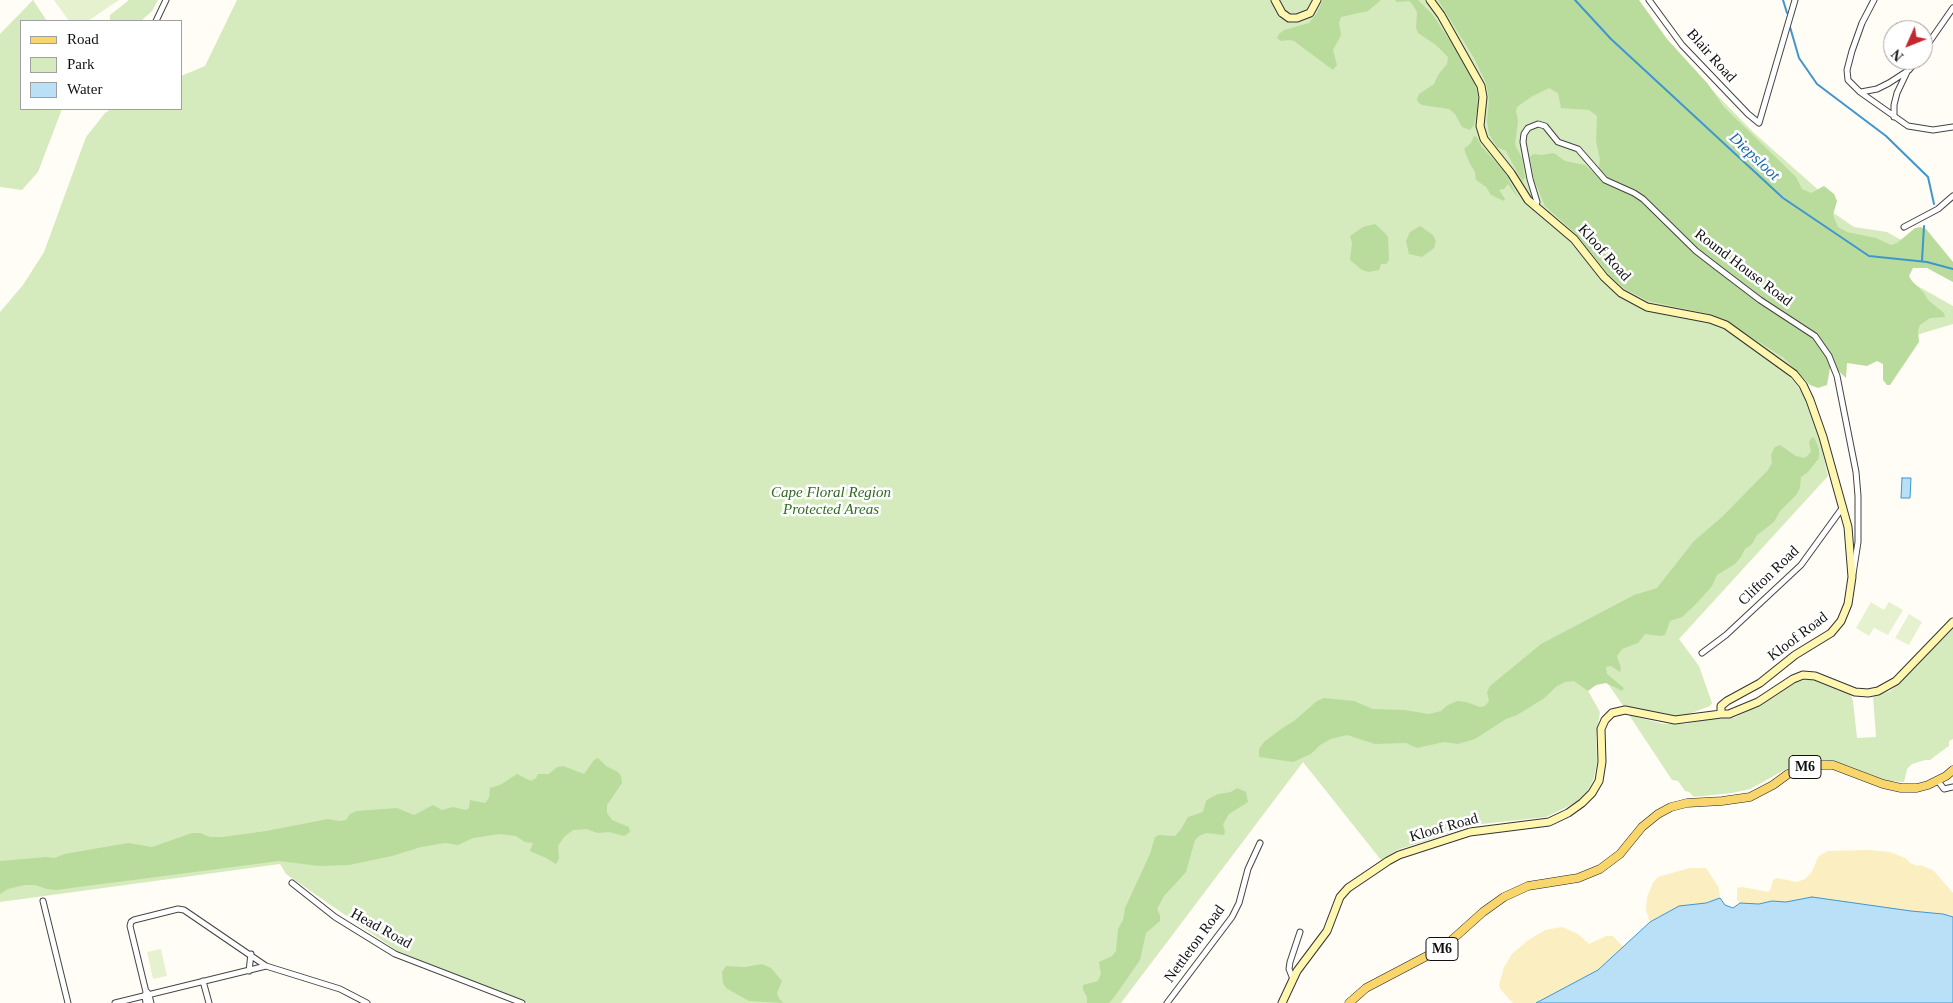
<!DOCTYPE html>
<html>
<head>
<meta charset="utf-8">
<style>
  body { margin:0 }
  #map { position:relative; width:1953px; height:1003px; overflow:hidden; background:#fffdf5; font-family:Georgia,serif }
  canvas { display:block }
  .legend { position:absolute; left:20px; top:20px; width:162px; height:90px; box-sizing:border-box; background:#fff; border:1px solid #a0a0a0; margin:0; padding:6px 9px; list-style:none; font-size:15px; color:#111 }
  .legend li { display:flex; align-items:center; gap:10px; height:25px }
  .legend b { width:25px; border:1px solid #a0a0a0 }
  .north { position:absolute; left:1883px; top:20px; width:50px; height:50px; box-sizing:border-box; background:#fff; border:1px solid #a0a0a0; border-radius:50%; rotate:226deg; font-size:14px; font-weight:700; line-height:20px; text-align:center; color:#111 }
  .north::after { content:''; display:block; margin:auto; width:18px; height:22px; background:#c4262e; clip-path:polygon(50% 0,100% 100%,50% 72%,0 100%) }
</style>
</head>
<body>
<div id="map">
<canvas width="1953" height="1003"></canvas>
<ul class="legend">
<li><b style="height:6px;background:#f9d66b"></b>Road</li>
<li><b style="height:14px;background:#d5ebbd"></b>Park</li>
<li><b style="height:14px;background:#b9e0f7"></b>Water</li>
</ul>
<div class="north">N</div>
</div>
<script>
const context = document.querySelector('canvas').getContext('2d');
context.lineJoin = 'round';
function fill(path, color) {
  context.fillStyle = color;
  context.fill(path, 'evenodd');
}
function poly(rows) {
  const path = new Path2D();
  for (const r of rows) {
    path.moveTo(r[0], r[1]);
    for (let i = 2; i < r.length; i += 2) path.lineTo(r[i], r[i + 1]);
  }
  return path;
}
function trace(path, color, width, dash) {
  context.strokeStyle = color;
  context.lineWidth = width;
  context.lineCap = dash ? 'butt' : 'round';
  context.setLineDash(dash || []);
  context.stroke(path);
}
function write(font, color, halo, rows, align = 'center') {
  context.font = font + ' Georgia,serif';
  context.lineWidth = 5;
  context.setLineDash([]);
  context.textBaseline = 'middle';
  context.strokeStyle = halo;
  context.fillStyle = color;
  for (const [text, x, y, turn = 0] of rows) {
    context.save();
    context.translate(x, y);
    context.rotate((+turn || 0) * Math.PI / 180);
    context.textAlign = isNaN(turn) ? turn : align;
    if (halo) context.strokeText(text, 0, 0);
    context.fillText(text, 0, 0);
    context.restore();
  }
}
const green = poly([
  [33,0,47,21,21,21,21,109,62,109,38,172,22,190,0,187,0,34],
  [129,0,158,0,152,11,141,21,110,21,110,15],
  [237,0,1636,0,1674,51,1753,132,1823,194,1819,203,1854,227,1887,232,1917,249,1900,276,1953,306,1953,324,1787,374,1796,384,1803,395,1819,437,1828,476,1679,639,1699,666,1712,703,1710,706,1689,714,1676,716,1624,707,1606,681,1587,689,1600,712,1596,737,1597,762,1594,778,1587,792,1577,802,1546,817,1482,824,1466,828,1397,850,1381,860,1303,762,1121,1003,528,1003,397,951,286,874,280,864,0,902,0,312,23,285,44,252,86,137,105,113,111,109,181,109,181,76,205,66],
  [1953,629,1953,739,1949,741,1949,746,1946,748,1930,760,1925,760,1912,764,1907,769,1904,782,1891,781,1890,782,1843,764,1822,760,1805,763,1790,767,1750,789,1732,793,1694,797,1689,792,1685,791,1678,781,1672,780,1629,715,1664,724,1685,724,1716,718,1734,718,1765,702,1796,682,1810,679,1851,695,1853,701,1857,738,1876,737,1873,697,1890,691,1897,685]
]);
const forest = poly([
  [1323,0,1381,0,1368,11,1341,17,1339,23,1341,35,1333,50,1337,65,1333,70,1294,41,1289,40,1281,41,1277,38,1279,34,1284,30,1309,23,1317,13],
  [1395,0,1418,0,1432,14,1457,51,1473,79,1478,95,1477,110,1474,125,1470,130,1462,127,1455,114,1449,109,1422,105,1418,102,1417,99,1419,94,1434,84,1438,75,1447,64,1448,57,1436,45,1418,33,1416,28,1417,12,1412,4,1409,1,1397,2],
  [1438,0,1639,0,1667,39,1708,84,1724,107,1796,177,1802,189,1811,193,1824,186,1834,194,1837,201,1833,215,1838,227,1847,232,1876,238,1891,245,1897,243,1915,228,1920,227,1926,229,1953,262,1953,282,1927,268,1913,268,1909,276,1912,281,1924,293,1928,300,1944,313,1945,317,1930,318,1920,325,1918,330,1919,342,1890,385,1887,385,1883,380,1883,364,1877,361,1867,366,1847,363,1846,378,1835,368,1830,368,1827,385,1818,388,1810,385,1784,358,1723,319,1709,314,1648,301,1625,289,1610,276,1576,234,1545,206,1534,180,1530,157,1533,154,1542,155,1554,153,1565,161,1585,165,1594,173,1598,172,1600,160,1596,141,1597,116,1589,110,1561,108,1558,93,1549,88,1531,97,1517,107,1516,111,1518,121,1515,145,1522,158,1525,178,1522,181,1506,151,1497,147,1489,134,1487,121,1489,98,1486,83,1474,58],
  [1474,136,1477,137,1482,147,1504,171,1519,199,1508,184,1504,189,1499,190,1505,199,1504,201,1491,195,1486,187,1476,180,1475,172,1470,164,1464,149,1471,143],
  [1375,224,1385,233,1388,237,1389,260,1386,264,1381,264,1379,270,1369,272,1362,270,1350,260,1352,243,1350,236,1363,227],
  [1420,226,1433,235,1436,241,1434,248,1422,257,1409,254,1406,241,1410,232],
  [1812,437,1815,439,1819,449,1819,458,1808,472,1801,477,1800,488,1796,495,1780,511,1774,522,1757,535,1752,544,1745,549,1741,557,1735,564,1717,575,1712,586,1696,604,1682,617,1670,621,1665,635,1660,636,1645,634,1638,643,1622,649,1617,656,1621,668,1620,672,1611,666,1606,667,1607,674,1624,688,1622,691,1606,683,1596,685,1588,691,1574,681,1565,682,1557,686,1543,699,1517,715,1506,719,1475,739,1458,744,1444,742,1417,748,1406,743,1375,744,1347,735,1331,739,1320,745,1311,754,1293,762,1259,757,1259,749,1264,742,1284,727,1294,721,1317,701,1324,698,1354,701,1373,709,1404,710,1429,714,1441,711,1448,705,1457,701,1466,702,1480,707,1485,706,1489,701,1487,692,1490,686,1541,644,1634,595,1657,588,1694,541,1722,517,1768,470,1772,463,1771,455,1775,447,1780,445,1796,456,1805,458,1811,452,1809,442],
  [598,758,606,766,618,772,621,776,622,783,607,805,607,813,612,820,629,827,630,832,624,836,609,832,598,833,586,829,573,830,564,837,558,846,559,859,556,864,546,858,530,851,533,843,525,842,516,836,500,834,473,838,458,845,445,843,421,847,392,856,349,865,319,866,279,861,56,890,47,889,35,885,24,885,8,889,0,894,0,861,46,857,55,858,64,854,128,843,152,847,192,833,200,833,210,837,223,837,266,831,328,819,339,821,346,820,350,814,357,811,397,808,414,815,433,805,442,810,453,807,466,810,469,808,470,800,485,803,489,798,490,788,500,785,517,774,531,781,536,778,538,774,549,774,557,767,563,766,584,774,594,760],
  [1237,788,1246,792,1248,802,1229,814,1223,824,1225,832,1224,835,1206,833,1199,836,1195,840,1186,872,1164,896,1157,909,1160,915,1160,921,1146,933,1140,960,1115,996,1109,1003,1087,1003,1087,997,1083,990,1083,985,1098,981,1101,974,1099,962,1112,956,1116,951,1118,929,1123,920,1125,908,1150,854,1155,837,1159,835,1175,836,1181,829,1188,817,1203,812,1206,801,1210,798,1218,794,1231,792],
  [762,964,771,968,782,981,777,993,779,998,783,1003,749,1001,726,988,723,983,722,972,726,966,745,967]
]);
const sand = poly([
  [1869,850,1890,852,1905,858,1910,863,1918,866,1920,865,1933,870,1953,893,1953,917,1943,914,1911,911,1831,900,1825,901,1805,898,1786,902,1772,901,1759,904,1740,903,1737,900,1737,888,1742,887,1768,892,1771,889,1773,880,1777,878,1797,882,1805,879,1812,872,1818,857,1827,851],
  [1690,868,1706,868,1719,888,1720,898,1706,903,1679,906,1650,922,1646,910,1647,897,1653,883,1658,877],
  [1562,927,1578,934,1589,944,1606,936,1613,936,1623,947,1598,970,1536,1003,1513,1003,1500,989,1499,985,1504,967,1512,954,1527,941,1545,930]
]);
const pitch = poly([
  [54,0,119,0,88,21,69,21],
  [1871,602,1884,610,1889,602,1903,610,1888,635,1874,628,1869,636,1856,628],
  [1909,614,1922,622,1909,645,1895,638],
  [161,949,167,976,153,979,147,952]
]);
const water = poly([
  [1902,478,1911,478,1910,498,1901,498,1902,478],
  [1812,897,1911,911,1943,914,1953,917,1953,1003,1536,1003,1598,970,1650,922,1679,906,1706,903,1720,898,1725,905,1733,908,1740,903,1759,904,1772,901,1786,902,1812,897]
]);
const stream = poly([
  [1575,0,1611,39,1783,198,1869,256,1927,262,1953,269],
  [1783,0,1787,13],
  [1790,27,1799,58,1817,84,1886,136,1928,177,1934,204],
  [1922,261,1924,226]
]);
const minor = poly([
  [1649,0,1682,45,1748,114,1759,123,1795,0],
  [1874,0,1862,23,1852,51,1847,70,1848,80,1860,92,1908,126,1933,130,1953,127],
  [156,21,166,0],
  [1923,51,1953,8],
  [1861,92,1877,89,1889,83,1909,70,1917,60],
  [1894,117,1894,105,1897,93,1907,72],
  [1535,207,1537,202,1530,179,1523,142,1524,134,1528,128,1538,124,1545,126,1558,142,1578,149,1605,180,1634,193,1643,199,1696,251,1718,268,1760,300,1815,336,1829,356,1837,376,1856,472,1858,496,1858,542,1853,574],
  [1904,227,1938,209,1953,196],
  [1702,653,1726,635,1801,565,1843,507],
  [1938,781,1944,789,1953,787],
  [292,883,335,917,395,954,522,1003],
  [43,901,68,1003],
  [249,971,251,954],
  [1293,979,1289,969,1290,962,1300,932],
  [203,981,209,1003],
  [147,992,149,995,151,1003],
  [115,1003,266,966,340,989,367,1003],
  [146,1003,145,996,146,992,130,926,131,922,134,920,178,909,184,910,266,966],
  [1167,1003,1232,917,1239,903,1248,869,1260,843]
]);
const secondary = poly([
  [1275,0,1282,13,1289,18,1297,18,1310,13,1317,0],
  [1430,0,1441,15,1481,86,1483,97,1480,126,1484,139,1511,173,1528,200,1574,239,1604,277,1621,293,1647,307,1710,319,1726,325,1794,374,1803,385,1810,400,1823,437,1848,527,1852,577,1848,604,1841,621,1831,633,1795,655,1760,683,1727,701,1721,706,1721,714],
  [1282,1003,1297,971,1327,931,1340,897,1348,888,1388,861,1399,855,1470,832,1549,822,1568,813,1582,803,1592,793,1599,781,1602,762,1601,729,1605,720,1612,713,1625,710,1675,720,1721,714,1729,714,1758,702,1793,679,1803,675,1815,676,1855,692,1868,693,1878,691,1896,681,1953,622]
]);
const primary = poly([
  [1349,1003,1366,988,1444,947,1483,912,1504,897,1528,886,1578,878,1600,869,1620,854,1642,827,1658,814,1671,807,1687,803,1722,801,1750,797,1773,785,1788,774,1810,765,1833,765,1883,784,1901,788,1917,788,1928,785,1946,776,1953,770]
]);
const shields = [
  [1805,767,32],
  [1442,949,32]
];
const shieldNames = [
  ["M6",1805,767],
  ["M6",1442,949]
];
const streetNames = [
  ["Blair Road",1711,56,48],
  ["Kloof Road",1604,253,48],
  ["Round House Road",1743,268,37],
  ["Clifton Road",1769,576,-44],
  ["Kloof Road",1798,637,-37],
  ["Kloof Road",1444,828,-16],
  ["Head Road",381,929,29],
  ["Nettleton Road",1195,944,-54]
];
const parkNames = [
  ["Cape Floral Region",831,493],
  ["Protected Areas",831,510]
];
const waterNames = [
  ["Diepsloot",1754,157,43]
];
fill(green, '#d5ebbd');
fill(forest, '#b9dc9c');
fill(sand, '#fbeec1');
fill(pitch, '#e6f2cf');
fill(water, '#b9e0f7');
trace(water, '#3f96cf', 1);
trace(stream, '#3f96cf', 2);
trace(minor, '#444', 7);
trace(secondary, '#333', 9);
trace(primary, '#222', 9);
trace(minor, '#fff', 5);
trace(secondary, '#fff6b0', 7);
trace(primary, '#f9d66b', 8);
for (const [x, y, w] of shields) {
  const box = new Path2D();
  box.roundRect(x - w / 2, y - 11.5, w, 23, 4);
  context.fillStyle = '#fff';
  context.fill(box);
  trace(box, '#111', 1);
}
write('bold 14px', '#111', null, shieldNames);
write('15px', '#111', '#fff', streetNames);
write('italic 15px', '#2f6b1f', '#fff', parkNames);
write('italic 16px', '#1768a6', '#fff', waterNames);
</script>
</body>
</html>
